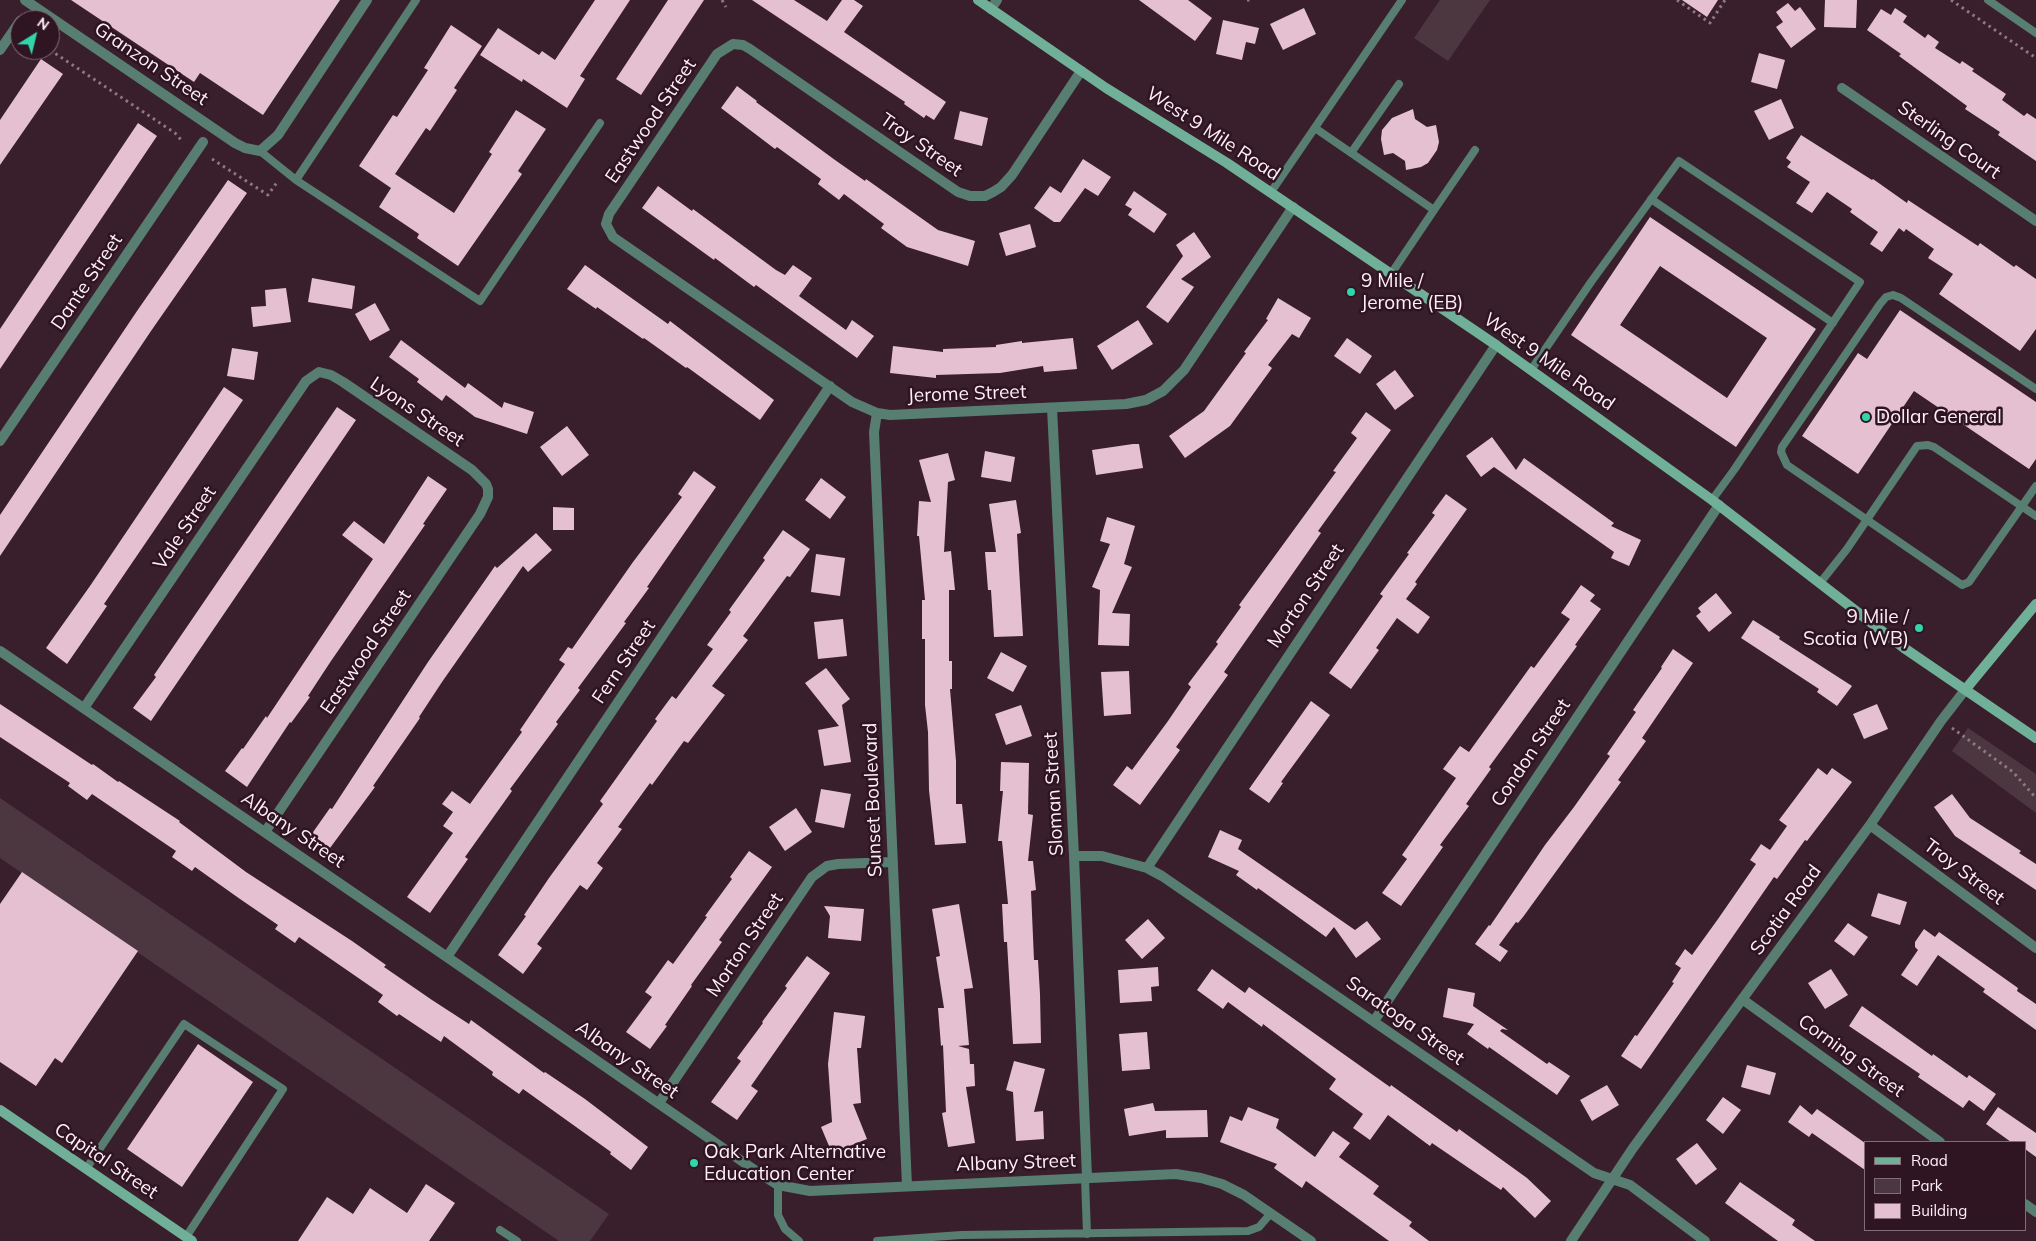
<!DOCTYPE html>
<html>
<head>
<meta charset="utf-8">
<style>
  body { margin:0 }
  #map { position:relative; width:2036px; height:1241px; overflow:hidden; background:#391e2c; font-family:Mulish,sans-serif }
  canvas { display:block }
  .legend { position:absolute; left:1864px; top:1141px; width:162px; height:90px; box-sizing:border-box; background:#2f1422; border:1px solid #826c77; margin:0; padding:6px 9px; list-style:none; font-size:15px; color:#ffeff6 }
  .legend li { display:flex; align-items:center; gap:10px; height:25px }
  .legend b { width:25px; border:1px solid #826c77 }
  .north { position:absolute; left:10px; top:10px; width:50px; height:50px; box-sizing:border-box; background:#2f1422; border:1px solid #826c77; border-radius:50%; rotate:36deg; font-size:14px; font-weight:700; line-height:20px; text-align:center; color:#ffeff6 }
  .north::after { content:''; display:block; margin:auto; width:18px; height:22px; background:#32d4a9; clip-path:polygon(50% 0,100% 100%,50% 72%,0 100%) }
</style>
</head>
<body>
<div id="map">
<canvas width="2036" height="1241"></canvas>
<ul class="legend">
<li><b style="height:6px;background:#70af98"></b>Road</li>
<li><b style="height:14px;background:#4c3741"></b>Park</li>
<li><b style="height:14px;background:#e5c0d1"></b>Building</li>
</ul>
<div class="north">N</div>
</div>
<script>
const context = document.querySelector('canvas').getContext('2d');
context.lineJoin = 'round';
function fill(path, color) {
  context.fillStyle = color;
  context.fill(path, 'evenodd');
}
function poly(rows) {
  const path = new Path2D();
  for (const r of rows) {
    path.moveTo(r[0], r[1]);
    for (let i = 2; i < r.length; i += 2) path.lineTo(r[i], r[i + 1]);
  }
  return path;
}
function trace(path, color, width, dash) {
  context.strokeStyle = color;
  context.lineWidth = width;
  context.lineCap = dash ? 'butt' : 'round';
  context.setLineDash(dash || []);
  context.stroke(path);
}
function write(font, color, halo, rows, align = 'center') {
  context.font = font + ' Mulish,sans-serif';
  context.lineWidth = 5;
  context.setLineDash([]);
  context.textBaseline = 'middle';
  context.strokeStyle = halo;
  context.fillStyle = color;
  for (const [text, x, y, turn = 0] of rows) {
    context.save();
    context.translate(x, y);
    context.rotate((+turn || 0) * Math.PI / 180);
    context.textAlign = isNaN(turn) ? turn : align;
    if (halo) context.strokeText(text, 0, 0);
    context.fillText(text, 0, 0);
    context.restore();
  }
}
const green = poly([
  [1440,0,1490,0,1448,61,1414,38],
  [1968,728,2036,774,2036,813,1952,751],
  [0,798,609,1214,590,1241,559,1241,0,858]
]);
const building = poly([
  [71,0,340,0,263,115,200,73,194,82],
  [595,0,630,0,580,76,585,79,567,108,523,79,522,82,480,55,498,28,539,55,542,51,555,60],
  [668,0,704,0,641,95,616,79],
  [752,0,794,0,827,21,842,0,854,0,863,6,844,32,946,102,934,120,926,115,924,118,904,104,905,102],
  [1139,0,1188,0,1212,18,1195,41],
  [1682,0,1718,0,1707,17],
  [1825,0,1857,0,1856,28,1824,27],
  [1788,3,1795,11,1800,7,1816,29,1791,48,1776,27,1783,22,1776,12],
  [1304,8,1316,34,1283,50,1270,24],
  [1895,8,1907,16,1903,22,1925,38,1928,34,1939,42,1935,48,1960,64,1962,61,1974,69,1972,71,2006,94,2002,100,2024,116,2027,113,2036,119,2036,161,1998,135,2000,132,1965,109,1967,106,1899,56,1901,54,1867,30,1881,9,1891,15],
  [1223,20,1259,28,1255,44,1246,42,1242,60,1216,54],
  [451,25,482,46,454,88,457,90,430,131,426,128,395,174,454,213,492,154,489,152,516,110,546,129,518,171,522,174,458,266,417,238,419,234,379,207,391,188,359,166,393,115,397,117,428,70,424,68],
  [1759,53,1785,60,1777,89,1751,82],
  [41,59,63,74,0,165,0,120],
  [737,86,757,101,756,102,835,160,865,181,866,179,938,230,975,241,968,266,907,247,881,228,884,224,844,194,839,200,818,184,821,179,777,147,775,149,721,108],
  [1781,99,1794,128,1769,140,1754,111],
  [1413,109,1415,119,1427,127,1436,125,1439,142,1437,150,1428,163,1421,167,1406,170,1405,161,1393,153,1384,155,1381,139,1382,130,1392,118],
  [960,111,988,118,982,146,954,139],
  [138,123,157,136,0,369,0,329],
  [1801,135,1872,180,1873,179,1907,203,1908,200,1978,246,1980,243,2014,267,2016,265,2036,279,2036,329,2020,351,1939,294,1953,274,1928,258,1934,249,1906,229,1904,232,1899,228,1882,252,1870,244,1878,232,1850,212,1852,209,1827,192,1812,213,1796,203,1810,182,1787,167,1791,162,1786,158],
  [1083,159,1111,177,1098,196,1085,188,1060,222,1054,222,1034,208,1050,186,1061,193],
  [228,180,247,193,151,331,0,556,0,515,137,311],
  [658,186,692,211,693,209,776,270,785,275,793,265,812,278,799,296,846,330,852,320,874,336,857,358,756,285,754,287,715,258,714,260,642,208],
  [1134,191,1167,214,1154,233,1128,215,1132,209,1125,205],
  [1650,217,1816,329,1736,447,1571,335],
  [1660,266,1767,338,1727,398,1620,325],
  [1030,224,1036,247,1006,256,999,233],
  [1194,232,1211,257,1181,279,1194,287,1168,323,1146,307,1183,256,1176,245],
  [585,265,668,324,670,321,774,400,760,420,687,367,686,368,644,338,643,339,597,307,596,309,567,289],
  [312,278,355,286,352,309,308,302],
  [286,288,291,322,253,327,251,307,266,306,265,290],
  [1278,298,1311,318,1299,338,1292,334,1268,365,1272,368,1230,426,1185,458,1169,436,1204,411,1246,353,1244,352,1268,320,1266,319],
  [375,303,390,330,370,341,355,314],
  [1900,310,2036,402,2036,459,2029,469,1914,391,1858,474,1802,436,1858,353,1867,359],
  [1138,320,1153,344,1112,370,1097,346],
  [1073,338,1077,369,1044,372,1043,366,1000,373,936,375,936,378,890,373,893,346,943,352,943,349,996,347,996,345,1022,341,1022,343],
  [1347,338,1372,356,1360,374,1334,356],
  [401,340,465,388,468,383,502,408,504,402,534,412,527,434,475,417,446,395,442,401,417,382,419,379,389,357],
  [232,348,258,352,254,380,227,376],
  [1395,370,1414,396,1395,410,1376,384],
  [224,387,243,400,104,604,107,606,67,664,46,648,90,586],
  [337,407,356,420,151,721,133,708,156,677,154,675],
  [1366,412,1391,430,1318,531,1321,533,1224,672,1228,675,1176,747,1180,750,1140,805,1113,785,1127,766,1132,770,1168,721,1191,687,1188,684,1218,644,1216,642,1241,607,1239,605,1336,472,1333,471,1357,438,1351,433],
  [567,426,589,455,562,476,540,447],
  [1492,437,1516,470,1524,458,1614,523,1611,526,1641,540,1629,566,1611,558,1614,552,1494,467,1481,477,1466,456],
  [1133,444,1139,444,1143,468,1096,475,1092,450],
  [985,451,1015,457,1011,482,981,477],
  [948,453,955,480,948,482,944,552,951,551,955,590,949,590,949,661,952,661,952,689,950,689,956,761,956,804,962,804,966,843,935,845,929,790,928,732,925,705,925,639,922,639,922,600,925,600,919,536,917,536,919,501,931,502,919,460],
  [694,471,716,487,647,587,649,588,624,622,626,623,578,688,580,690,556,722,558,724,510,789,512,791,465,857,468,859,430,913,407,897,453,833,443,826,453,812,442,804,452,791,470,804,522,732,520,730,565,664,559,660,568,647,572,649,633,562,682,497,678,494],
  [428,476,447,489,423,524,425,525,331,661,308,696,310,697,291,723,290,722,247,787,225,771,242,748,243,749,266,716,267,718,373,559,342,535,354,521,384,544],
  [821,478,846,497,830,519,805,500],
  [1446,494,1467,509,1415,582,1417,584,1406,599,1430,617,1418,634,1397,618,1376,648,1379,650,1351,689,1329,673,1383,596,1380,594,1409,554,1407,553,1435,515,1432,513],
  [1016,500,1021,533,1017,534,1023,636,994,637,991,590,988,590,985,552,996,552,989,504],
  [553,507,574,508,574,530,553,530],
  [1107,517,1135,526,1124,564,1132,567,1112,613,1130,614,1129,646,1098,645,1100,590,1092,587,1110,544,1100,541],
  [783,530,810,549,790,577,787,576,743,636,748,640,712,686,725,695,688,743,684,741,652,785,650,783,618,827,622,829,597,863,603,868,587,890,580,885,537,944,542,948,523,974,498,955,526,916,524,915,549,878,603,804,600,801,657,721,655,719,672,696,676,699,713,649,707,645,731,612,729,610,765,560,763,558],
  [536,533,552,550,528,572,523,566,442,682,419,717,420,718,373,786,375,787,330,848,311,835,330,808,332,809,428,662,495,566,497,568],
  [816,554,845,558,840,596,811,592],
  [1581,585,1595,595,1590,601,1601,609,1575,645,1577,646,1489,767,1491,769,1466,804,1469,806,1440,845,1443,847,1401,906,1382,893,1407,859,1402,855,1456,778,1443,769,1460,746,1469,752,1531,666,1534,668,1570,619,1561,613],
  [1716,593,1732,613,1709,632,1696,616,1701,612,1698,608],
  [843,619,847,656,818,659,814,622],
  [1753,620,1780,637,1779,639,1852,686,1837,706,1817,692,1819,689,1741,638],
  [1673,649,1693,663,1642,738,1646,741,1618,780,1621,782,1523,917,1518,923,1516,922,1499,945,1508,951,1500,962,1475,944,1489,925,1490,926,1545,845,1574,807,1610,756,1607,754,1636,712,1633,710,1662,668,1661,667],
  [1001,652,1027,666,1013,692,987,678],
  [826,668,850,699,842,705,851,762,824,766,818,730,839,726,805,683],
  [1129,671,1131,714,1104,716,1101,672],
  [1311,701,1330,715,1281,782,1283,783,1269,803,1249,789],
  [0,704,92,765,93,764,118,782,119,781,180,821,179,822,246,872,352,941,386,965,384,967,432,1000,469,1024,471,1020,544,1073,545,1072,585,1099,648,1147,631,1170,610,1154,611,1152,523,1089,519,1094,492,1075,493,1072,444,1036,441,1042,399,1014,397,1016,378,1002,383,995,299,937,295,943,275,929,278,925,240,899,195,867,192,871,172,857,176,851,92,794,87,800,68,786,70,783,0,737],
  [1877,704,1888,729,1864,739,1853,714],
  [1021,705,1032,736,1006,745,995,714],
  [1001,762,1029,763,1028,814,1033,815,1028,861,1033,861,1036,890,1031,891,1034,960,1038,960,1040,994,1041,1043,1013,1044,1007,942,1004,942,1002,904,1008,904,1002,841,998,841,1003,791,1000,791],
  [1818,768,1827,775,1832,768,1852,782,1807,841,1805,840,1777,879,1774,877,1641,1069,1621,1056,1635,1035,1637,1036,1674,983,1672,982,1681,968,1675,964,1685,949,1692,955,1718,919,1756,864,1750,860,1761,844,1770,850,1787,826,1779,820],
  [821,789,851,794,844,828,815,822],
  [1952,794,1970,818,2021,851,2019,853,2036,864,2036,890,1955,836,1934,807],
  [796,808,812,832,785,851,769,827],
  [1220,830,1242,840,1238,849,1355,930,1367,921,1381,939,1356,958,1334,927,1326,937,1258,888,1257,890,1236,875,1239,871,1208,857],
  [749,851,772,867,719,940,722,942,691,985,692,986,665,1025,667,1026,650,1049,626,1032,652,997,645,992,668,960,673,964,707,917,705,916,732,879,730,877],
  [22,872,138,951,62,1063,55,1058,36,1086,0,1062,0,904],
  [1878,893,1907,902,1900,925,1871,916],
  [959,904,973,988,964,989,969,1045,958,1046,969,1049,970,1064,974,1064,975,1086,966,1087,975,1143,948,1147,942,1113,946,1112,943,1045,941,1046,938,1008,944,1008,936,957,940,956,932,909],
  [824,906,864,909,861,941,828,938,830,916],
  [1148,919,1165,938,1142,959,1125,940],
  [1848,923,1868,937,1854,956,1834,941],
  [1924,929,1935,937,1939,932,2018,988,2017,991,2036,1004,2036,1030,1983,992,1985,989,1938,955,1917,986,1901,975,1918,950,1915,947,1915,942],
  [807,956,830,973,751,1086,758,1091,737,1120,711,1102,741,1061,737,1058,763,1023,762,1022,787,988,785,986],
  [1158,967,1159,986,1151,987,1152,1001,1120,1003,1118,970],
  [1212,969,1245,993,1249,987,1390,1087,1391,1085,1457,1132,1459,1129,1527,1178,1551,1201,1535,1218,1503,1187,1501,1190,1432,1143,1430,1146,1388,1115,1370,1140,1353,1128,1363,1114,1329,1089,1336,1079,1263,1024,1262,1027,1228,1002,1223,1009,1197,990],
  [1831,969,1848,995,1825,1009,1808,983],
  [1448,988,1475,993,1473,1006,1508,1030,1502,1029,1500,1031,1547,1064,1549,1062,1570,1076,1557,1095,1489,1047,1488,1049,1467,1034,1474,1024,1443,1017],
  [1862,1006,1932,1056,1933,1054,1967,1078,1969,1075,1996,1094,1984,1111,1969,1100,1963,1108,1918,1077,1920,1074,1849,1026],
  [834,1012,865,1016,861,1048,857,1048,861,1103,853,1104,867,1139,832,1153,821,1127,832,1122,828,1064],
  [1147,1032,1150,1069,1122,1071,1119,1034],
  [198,1044,253,1082,182,1187,127,1149],
  [1014,1061,1045,1069,1034,1112,1043,1111,1044,1139,1016,1141,1013,1092,1006,1090],
  [1747,1065,1776,1073,1770,1095,1741,1087],
  [1607,1085,1619,1105,1592,1121,1580,1100],
  [1723,1097,1741,1110,1723,1134,1706,1120],
  [1153,1103,1155,1111,1207,1110,1208,1137,1166,1138,1166,1130,1129,1136,1124,1109],
  [1800,1105,1812,1115,1817,1109,1865,1143,1865,1170,1812,1133,1809,1137,1788,1122],
  [1248,1107,1279,1119,1276,1128,1315,1157,1333,1131,1350,1143,1339,1157,1379,1186,1373,1194,1412,1222,1409,1226,1429,1241,1389,1241,1306,1181,1302,1188,1274,1168,1277,1164,1220,1142,1230,1116,1242,1121],
  [1998,1107,2036,1133,2036,1157,2025,1149,2025,1142,2012,1141,2011,1142,1986,1124],
  [1697,1143,1717,1169,1696,1185,1676,1159],
  [1740,1182,1795,1220,1792,1225,1815,1241,1778,1241,1725,1203],
  [426,1184,455,1203,429,1241,298,1241,327,1197,353,1214,370,1188,407,1213]
]);
const path = poly([
  [722,0,726,7],
  [1247,0,1253,0],
  [1677,0,1710,23,1725,0],
  [1951,0,2036,58],
  [50,50,175,133,182,141],
  [212,159,268,195,278,181],
  [1952,728,2013,772,2036,798]
]);
const lane = poly([
  [1988,0,2036,33],
  [1315,128,1434,210,1391,274],
  [260,151,296,180,480,301,600,123],
  [1351,153,1399,84],
  [296,180,416,0],
  [1271,192,1402,0],
  [1651,199,1833,323],
  [1434,210,1475,150],
  [1531,370,1591,282,1679,161,1860,282,1734,470,1712,500],
  [2036,389,1901,298,1893,295,1886,297,1880,304,1782,447,1781,452,1787,465,1962,585,1969,582,2036,486],
  [1820,583,1847,549,1917,446,1928,445,1934,447,2036,516],
  [86,1169,184,1024,283,1089,186,1237],
  [1085,1178,1087,1234],
  [778,1185,778,1215,785,1229,799,1241],
  [500,1230,517,1241],
  [877,1241,961,1235,1248,1231,1259,1227,1271,1213]
]);
const street = poly([
  [25,0,235,143,245,148,260,151,278,135,367,0],
  [991,9,997,0],
  [0,50,20,21],
  [1081,71,1012,175,1001,187,993,192,985,196,970,196,958,192,750,49,743,45,733,44,717,54,609,214,606,224,613,237,852,402,877,413,890,415,1126,404,1146,400,1163,391,1184,370,1293,207],
  [1842,88,2036,221],
  [1052,408,1074,856,1087,1178],
  [877,413,874,432,907,1186],
  [0,441,203,142],
  [0,651,447,957,759,1173,778,1185,810,1191,1176,1174,1201,1178,1222,1184,1244,1195,1311,1241],
  [84,708,306,381,319,372,331,375,343,382,472,470,486,484,488,489,488,497,480,514,265,832],
  [1870,825,2036,948],
  [1074,856,1102,856,1147,868,1162,876,1594,1173,1630,1185,1705,1241],
  [1147,868,1496,345],
  [447,957,830,386],
  [1742,999,1940,1142],
  [1374,1021,1719,505],
  [659,1103,812,877,827,866,838,864,893,862],
  [2025,1204,2036,1212],
  [1571,1241,1633,1148,1870,825,1941,721,1965,690]
]);
const secondary = poly([
  [978,0,1106,88,1227,163,1496,345,1712,500,1904,648,2036,738],
  [1965,690,2036,604],
  [0,1110,192,1241]
]);
const markers = [
  [1351,292,5,"#32d4a9"],
  [1866,417,5,"#32d4a9"],
  [1919,628,5,"#32d4a9"],
  [694,1163,5,"#32d4a9"]
];
const streetNames = [
  ["Granzon Street",151,64,34],
  ["Eastwood Street",651,121,-56],
  ["West 9 Mile Road",1213,134,33],
  ["Sterling Court",1949,140,35],
  ["Troy Street",921,145,35],
  ["Dante Street",87,282,-56],
  ["West 9 Mile Road",1549,362,35],
  ["Jerome Street",967,394,-2],
  ["Lyons Street",417,412,34],
  ["Vale Street",185,528,-56],
  ["Morton Street",1306,596,-56],
  ["Eastwood Street",366,652,-56],
  ["Fern Street",624,662,-56],
  ["Condon Street",1531,753,-56],
  ["Sloman Street",1054,794,-93],
  ["Sunset Boulevard",873,800,-92],
  ["Albany Street",293,830,34],
  ["Troy Street",1964,872,37],
  ["Scotia Road",1786,910,-54],
  ["Morton Street",745,945,-56],
  ["Saratoga Street",1405,1021,35],
  ["Corning Street",1851,1056,36],
  ["Albany Street",627,1060,35],
  ["Capital Street",106,1161,34],
  ["Albany Street",1016,1163,-2]
];
const poiNames = [
  ["9 Mile /",1361,281],
  ["Jerome (EB)",1361,303],
  ["Dollar General",1876,417],
  ["9 Mile /",1909,617,"right"],
  ["Scotia (WB)",1909,639,"right"],
  ["Oak Park Alternative",704,1152],
  ["Education Center",704,1174]
];
fill(green, '#4c3741');
fill(building, '#e5c0d1');
trace(path, '#8e7883', 3, [2.5, 4]);
trace(lane, '#577e70', 8);
trace(street, '#577e70', 10);
trace(secondary, '#70af98', 10);
for (const [x, y, r, color] of markers) {
  const dot = new Path2D();
  dot.arc(x, y, r, 0, 2 * Math.PI);
  context.fillStyle = color;
  context.fill(dot);
  trace(dot, '#2f1422', 2);
}
write('19px', '#ffeff6', '#2f1422', streetNames);
write('19px', '#ffeff6', '#2f1422', poiNames, 'left');
</script>
</body>
</html>
